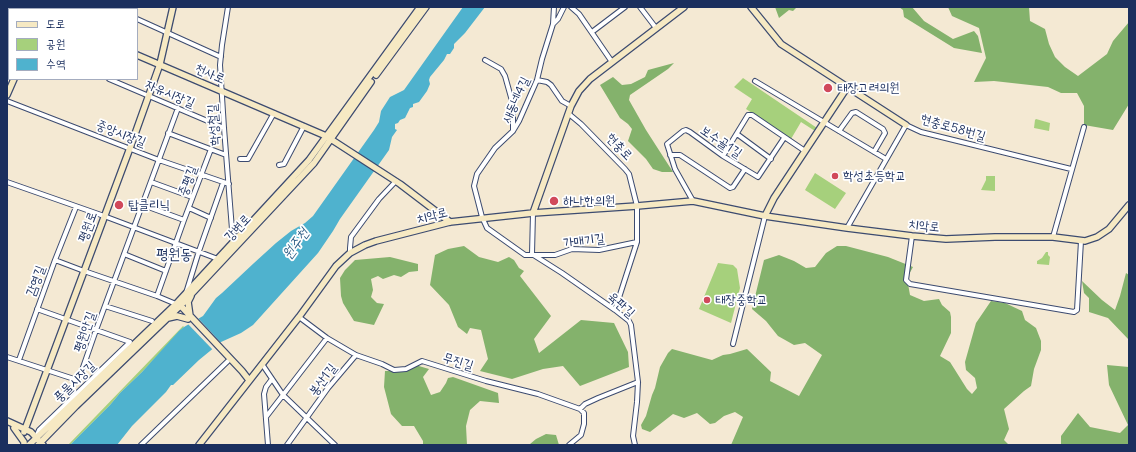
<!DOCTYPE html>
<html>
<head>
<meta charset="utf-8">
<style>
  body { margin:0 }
  #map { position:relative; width:1136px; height:452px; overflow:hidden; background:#f4e9d3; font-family:Delius,"Poor Story",sans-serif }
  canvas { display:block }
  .frame { position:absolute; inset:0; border:8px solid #1b2f5e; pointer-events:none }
  .legend { position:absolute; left:8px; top:8px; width:130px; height:72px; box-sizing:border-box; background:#fff; border:1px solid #a4acbf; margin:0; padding:5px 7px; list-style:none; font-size:12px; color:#1b2f5e }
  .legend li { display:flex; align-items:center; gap:8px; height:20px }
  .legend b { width:20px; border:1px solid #a4acbf }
</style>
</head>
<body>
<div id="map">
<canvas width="1136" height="452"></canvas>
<div class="frame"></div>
<ul class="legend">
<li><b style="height:5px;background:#f6e9c3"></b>도로</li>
<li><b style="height:11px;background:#a6d07c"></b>공원</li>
<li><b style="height:11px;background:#4fb2ce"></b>수역</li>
</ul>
</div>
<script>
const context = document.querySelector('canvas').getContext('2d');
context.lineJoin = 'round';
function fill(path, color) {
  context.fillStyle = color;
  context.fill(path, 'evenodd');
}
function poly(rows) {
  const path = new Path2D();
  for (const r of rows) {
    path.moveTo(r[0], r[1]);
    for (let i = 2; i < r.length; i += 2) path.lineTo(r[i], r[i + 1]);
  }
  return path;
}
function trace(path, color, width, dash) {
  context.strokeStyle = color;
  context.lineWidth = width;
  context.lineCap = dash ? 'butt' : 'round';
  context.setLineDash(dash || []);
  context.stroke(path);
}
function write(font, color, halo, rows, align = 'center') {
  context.font = font + ' Delius,"Poor Story",sans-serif';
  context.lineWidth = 3.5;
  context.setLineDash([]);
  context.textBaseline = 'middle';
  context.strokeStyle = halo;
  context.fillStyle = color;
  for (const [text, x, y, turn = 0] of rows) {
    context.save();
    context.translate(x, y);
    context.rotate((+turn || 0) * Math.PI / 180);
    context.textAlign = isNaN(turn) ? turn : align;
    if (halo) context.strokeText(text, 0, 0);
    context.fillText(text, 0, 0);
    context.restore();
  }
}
const green = poly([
  [743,78,817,128,815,131,801,122,791,139,746,109,752,99,734,87],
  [1036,119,1050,123,1049,131,1034,128,1035,120],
  [815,173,846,193,835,209,805,190],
  [986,176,995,176,995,191,981,190,986,180],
  [1046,252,1048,252,1048,255,1050,257,1049,265,1037,264,1037,261,1042,258],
  [718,263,733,265,737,269,740,288,731,323,699,309],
  [183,326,184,327,142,372,120,393,110,405,70,445,68,445]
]);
const forest = poly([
  [775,7,797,7,793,11,789,10,779,18],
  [899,7,912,7,924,21,953,39,974,31,978,36,982,53,954,48,904,17,903,10],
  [948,7,1029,7,1030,21,1045,29,1049,44,1055,57,1065,67,1078,76,1107,54,1113,41,1129,22,1129,104,1113,130,1084,125,1084,106,1077,93,1061,93,1048,87,994,81,974,82,986,58,979,28,952,16],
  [674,63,668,69,630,95,629,100,646,130,673,172,662,172,653,169,646,159,628,141,632,129,628,124,620,118,600,85,613,77,622,85,631,84,645,77,648,70],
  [464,246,479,257,498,262,509,257,514,260,519,268,524,271,520,276,551,316,534,339,539,353,581,320,614,323,628,352,629,367,580,386,563,366,543,369,512,379,480,371,488,359,481,330,470,328,467,334,458,327,449,305,430,285,435,255,448,249],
  [837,246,846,246,888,257,913,267,907,278,910,295,924,301,939,299,942,305,950,312,951,317,951,333,940,356,950,362,967,389,972,394,977,388,975,378,966,370,965,362,976,323,991,301,1005,303,1022,311,1025,320,1036,328,1041,341,1041,350,1034,369,1031,386,1024,391,1004,409,1009,429,1004,440,1009,445,731,445,743,417,735,412,724,416,715,423,710,424,697,413,684,418,673,414,650,432,642,429,641,425,646,416,652,395,655,388,660,367,668,353,672,349,712,360,723,355,730,354,747,349,771,372,770,381,799,396,822,355,805,343,794,345,778,336,766,321,752,309,764,260,779,255,794,261,806,268,815,267,826,253],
  [390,257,418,264,418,271,409,272,401,277,394,275,383,279,378,276,371,279,373,290,371,297,377,303,384,304,374,325,354,321,343,303,341,296,340,278,345,270,355,260],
  [1126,273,1129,275,1129,340,1108,318,1089,312,1089,298,1084,293,1082,281,1102,300,1115,310,1120,296],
  [412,364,429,369,423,377,431,395,440,392,446,383,448,378,453,377,498,393,499,403,480,401,470,410,466,426,467,445,423,445,423,441,414,426,402,426,391,414,384,387,385,371,395,371,406,368],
  [1107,365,1129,367,1129,445,1061,445,1061,436,1078,413,1090,427,1120,433,1128,425,1109,385],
  [546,434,556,435,559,445,505,445,506,444,530,444,536,439]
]);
const water = poly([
  [463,7,485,7,465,33,454,44,454,48,450,54,447,54,444,60,430,77,429,80,430,84,427,91,419,102,413,104,413,107,410,108,405,118,400,120,398,123,395,124,395,129,397,130,392,137,389,150,340,219,333,231,318,253,253,325,241,333,221,342,199,360,173,385,171,385,166,392,132,426,117,445,70,445,110,405,120,393,142,372,179,331,184,327,203,316,216,298,222,293,254,263,276,243,291,231,305,223,313,216,374,130,379,122,381,111,390,97,404,90]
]);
const pier = poly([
  [197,317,222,344,213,350,187,323]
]);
const street = poly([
  [112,7,116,9],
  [228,7,222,45,220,65,224,128,233,242],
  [564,7,558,19,553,24,542,59,537,80,519,121,513,131,495,148,477,174,474,186,482,217,487,228,525,255,555,255,572,249,599,250,637,242],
  [571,7,579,14,612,62],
  [640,7,656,28],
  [132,9,133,7],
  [137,19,221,57],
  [553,24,554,7],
  [7,28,9,29],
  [592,32,625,7],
  [7,43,9,39],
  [485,60,501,69,505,76,512,101,513,115,513,131],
  [109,79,224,128],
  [537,80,547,82,551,85,562,101,571,106],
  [755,81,886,159],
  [7,101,159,160,229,184],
  [569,114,581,124,625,169,629,174,637,206,637,242,615,310],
  [839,131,852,113,856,112,883,129,885,133,874,152],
  [168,133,226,155],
  [737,134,771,159],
  [670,155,680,155,730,188,733,187,745,169],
  [723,156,748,115,752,115,805,151],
  [240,159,248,159,274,113],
  [279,165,284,164,304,126],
  [7,182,104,216,218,259],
  [151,182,192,197],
  [693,201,675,169,667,144,683,131,686,130,690,132,723,156,758,177,784,138],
  [143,205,184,220],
  [189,208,211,218],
  [533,213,532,254,562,273,615,310,629,321,631,325,638,382,637,402,633,436,635,445],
  [847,228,906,125,921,132,1071,169],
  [912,236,906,280,910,284,1074,312,1077,310,1081,241],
  [1053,237,1084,127],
  [350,253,350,248,351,237,379,199,396,181],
  [124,254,166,271],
  [55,260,84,271,157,296,176,304],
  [186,293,199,251,223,183],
  [157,296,184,220,211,149],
  [105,306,152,321],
  [299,317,327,338,356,355,382,364,394,370,406,369,422,361,486,381,538,394,580,409,584,413,584,424,581,435,569,445],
  [733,344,765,216],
  [7,357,74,379,78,379,80,376,96,330,178,108],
  [19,360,55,260,76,207],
  [262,364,283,395,335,445],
  [580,409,585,404,598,398,638,382],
  [266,417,327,338],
  [36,437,39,430,130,342,37,309],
  [141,445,228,361],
  [268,445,264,394,266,387,272,379],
  [287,445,328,388,356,355]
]);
const secondary = poly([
  [27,7,30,9],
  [751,7,781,44,906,125],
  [36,9,43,7],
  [49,9,50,7],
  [137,55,326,136,400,184,450,222],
  [376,75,426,7],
  [7,95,14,79],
  [533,213,571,106,579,91,590,79,684,7],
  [765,216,774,198,848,86],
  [179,304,242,371,249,380],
  [190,316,188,302,191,296],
  [168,318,177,316,188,319],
  [7,421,31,432,43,445],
  [14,428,24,442,24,445],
  [24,432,130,148,160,64,173,7],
  [29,445,176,304,309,160,420,7],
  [38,445,76,406,181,305,314,163,371,82],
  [199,445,299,317,336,266,350,253,365,245,376,241,450,222,533,213,637,206,693,201,765,216,847,228,912,236,946,239,995,237,1053,237,1085,241,1097,237,1109,229,1129,205]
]);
const markers = [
  [828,88,5,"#d1495b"],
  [835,176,4,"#d1495b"],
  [554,201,5,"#d1495b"],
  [119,205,5,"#d1495b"],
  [707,300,4,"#d1495b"]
];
const streetNames = [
  ["천사로",210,74,23],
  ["자유시장길",170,94,23],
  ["새동네4길",516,100,-65],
  ["학성철길",214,125,-94],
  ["현충로58번길",953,128,16],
  ["중앙시장길",121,134,21],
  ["보수골1길",721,142,34],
  ["현충로",619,147,46],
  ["중평길",188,181,-70],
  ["치악로",432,216,-14],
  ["치악로",924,226,6],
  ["평원로",88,227,-70],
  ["강변로",238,228,-47],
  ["가매기길",584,241,-7],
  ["감영길",36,281,-70],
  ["육판길",621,305,41],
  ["평원안길",85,332,-71],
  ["무진길",458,362,17],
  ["봉산1길",323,380,-53],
  ["풍물시장길",75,382,-44]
];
const poiNames = [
  ["태장고려의원",837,88],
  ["학성초등학교",843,176],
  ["하나한의원",563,201],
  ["탑클리닉",128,205],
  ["태장중학교",715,300]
];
const waterNames = [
  ["원주천",296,244,-54]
];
const quarterNames = [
  ["평원동",174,255]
];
fill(green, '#a6d07c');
fill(forest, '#84b26c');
fill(water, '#4fb2ce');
fill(pier, '#f4e9d3');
trace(street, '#3c4b70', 6);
trace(secondary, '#3c4b70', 8);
trace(street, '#fff', 4);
trace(secondary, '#f6e9c3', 5.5);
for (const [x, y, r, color] of markers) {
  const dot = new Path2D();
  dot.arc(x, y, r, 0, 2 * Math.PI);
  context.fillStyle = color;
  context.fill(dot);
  trace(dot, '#fff', 1.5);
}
write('13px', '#1b2f5e', '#fff', streetNames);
write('13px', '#1b2f5e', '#fff', poiNames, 'left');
write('italic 14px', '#2d5d85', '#fff', waterNames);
write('15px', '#1b2f5e', '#fff', quarterNames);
</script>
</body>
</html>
